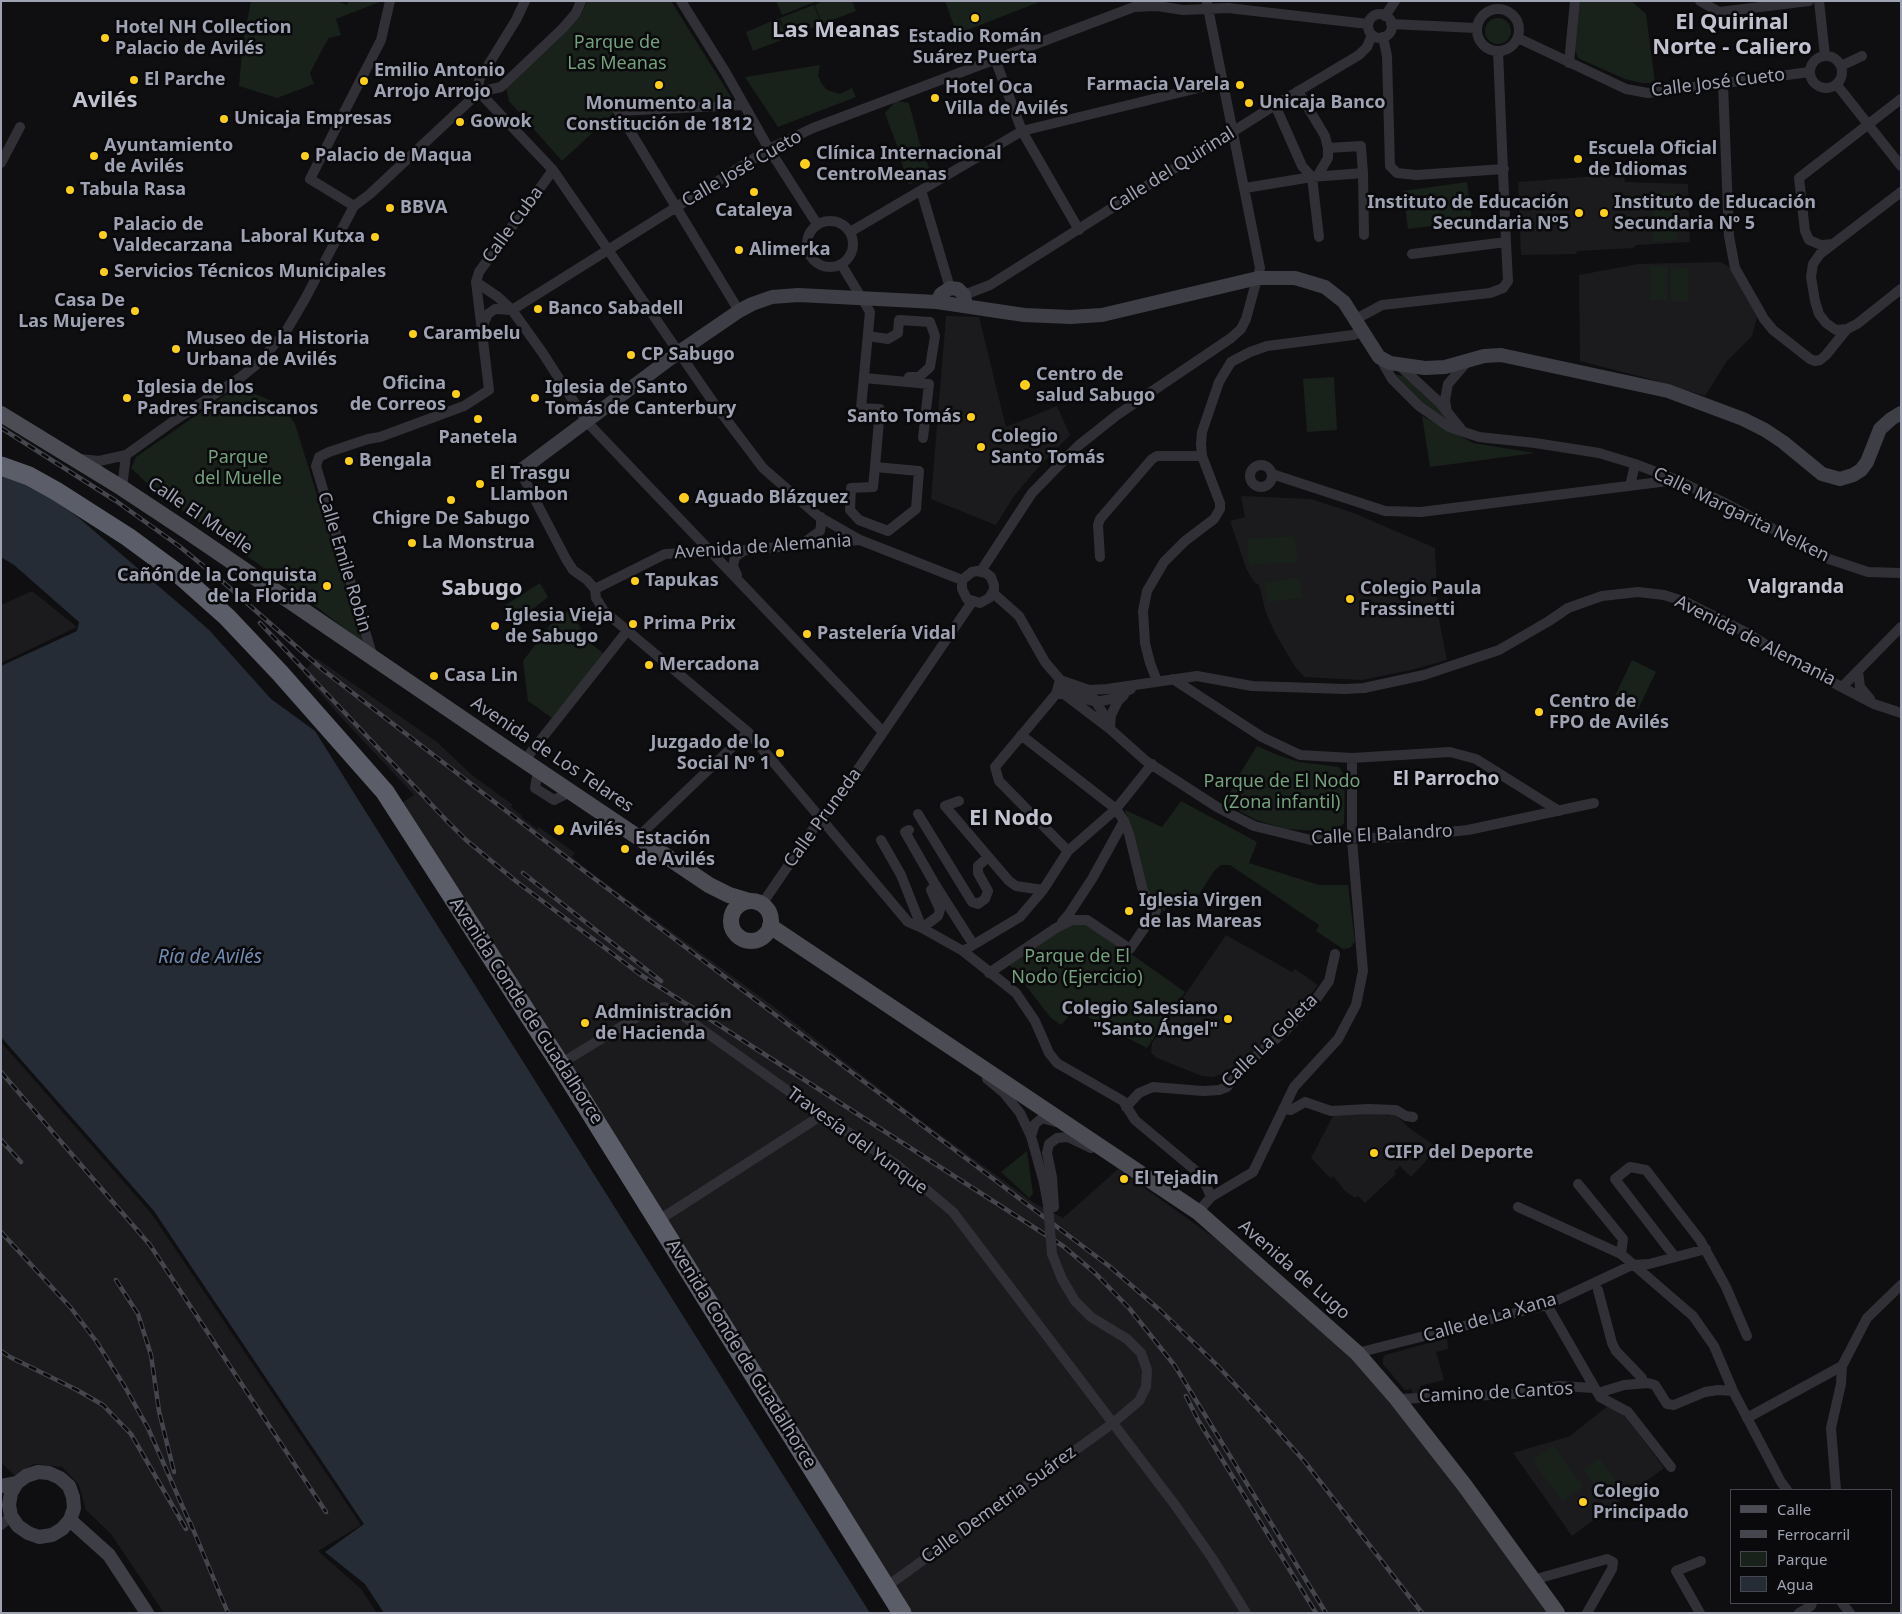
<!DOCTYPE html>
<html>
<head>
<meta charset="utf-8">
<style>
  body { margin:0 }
  #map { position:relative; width:1902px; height:1614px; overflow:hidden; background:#0f0f11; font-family:"Noto Sans",sans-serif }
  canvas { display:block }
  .frame { position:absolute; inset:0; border:2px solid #9fa2b3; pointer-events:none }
  .legend { position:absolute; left:1730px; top:1489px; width:162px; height:115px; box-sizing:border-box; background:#0a0a0c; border:1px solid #46474f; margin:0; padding:6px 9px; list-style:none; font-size:15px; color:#9fa2b3 }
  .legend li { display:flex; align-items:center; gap:10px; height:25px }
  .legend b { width:25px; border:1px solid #46474f }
</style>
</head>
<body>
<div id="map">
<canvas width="1902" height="1614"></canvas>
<div class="frame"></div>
<ul class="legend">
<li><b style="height:6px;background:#4c4c55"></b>Calle</li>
<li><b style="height:6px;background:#45464d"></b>Ferrocarril</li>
<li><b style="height:14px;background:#19211b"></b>Parque</li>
<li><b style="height:14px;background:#252c35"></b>Agua</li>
</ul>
</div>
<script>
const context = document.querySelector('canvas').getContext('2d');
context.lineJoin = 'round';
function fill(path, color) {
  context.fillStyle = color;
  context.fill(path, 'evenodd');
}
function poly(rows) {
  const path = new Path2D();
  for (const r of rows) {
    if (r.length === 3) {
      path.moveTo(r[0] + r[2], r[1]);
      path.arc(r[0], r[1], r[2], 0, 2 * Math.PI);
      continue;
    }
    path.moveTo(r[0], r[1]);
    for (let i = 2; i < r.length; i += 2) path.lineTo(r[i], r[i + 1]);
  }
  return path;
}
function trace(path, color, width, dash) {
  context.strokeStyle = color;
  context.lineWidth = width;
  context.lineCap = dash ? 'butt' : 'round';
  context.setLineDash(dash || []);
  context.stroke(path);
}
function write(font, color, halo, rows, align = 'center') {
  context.font = font + ' "Noto Sans",sans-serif';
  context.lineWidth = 5;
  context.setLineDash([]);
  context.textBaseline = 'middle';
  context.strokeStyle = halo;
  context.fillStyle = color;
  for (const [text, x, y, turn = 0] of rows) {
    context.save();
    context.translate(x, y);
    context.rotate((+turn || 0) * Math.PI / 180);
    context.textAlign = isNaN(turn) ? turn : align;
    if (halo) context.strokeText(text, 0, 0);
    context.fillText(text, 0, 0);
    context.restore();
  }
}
const built = poly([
  [1624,174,1625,182,1688,184,1690,242,1636,245,1633,248,1577,251,1576,254,1521,255,1518,182],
  [1721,262,1729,267,1757,317,1752,336,1727,361,1705,396,1646,378,1580,361,1579,275,1638,264],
  [946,316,979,317,1006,427,1057,406,1070,435,1035,471,1014,496,996,525,931,499],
  [1241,496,1311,499,1351,512,1435,548,1438,614,1447,660,1411,670,1362,680,1304,677,1294,665,1275,633,1266,613,1259,585,1254,582,1246,568,1230,521,1245,517],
  [32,591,77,627,1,663,1,605],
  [316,658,437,742,472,775,513,805,511,807,522,816,521,817,537,829,539,827,575,853,572,857,585,868,773,1006,915,1116,1034,1203,1063,1218,1118,1169,1216,1239,1346,1352,1441,1463,1552,1613,898,1613,392,809,414,795,338,714,303,673],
  [1226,935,1292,972,1295,969,1318,985,1311,994,1263,1044,1225,1073,1213,1077,1202,1076,1157,1058,1151,1053,1152,1043],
  [1,1042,151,1213,361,1525,318,1551,361,1589,377,1613,164,1613,111,1534,86,1510,79,1485,62,1467,34,1464,15,1476,1,1462],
  [1382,1112,1387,1116,1394,1113,1409,1128,1438,1148,1411,1177,1400,1166,1394,1172,1396,1174,1365,1203,1358,1196,1355,1198,1345,1191,1333,1176,1331,1179,1311,1158,1334,1114],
  [1447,1338,1448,1349,1436,1352,1444,1380,1420,1386,1422,1395,1413,1395,1411,1389,1405,1390,1383,1364,1383,1358,1385,1355],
  [1609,1405,1626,1417,1664,1468,1572,1536,1513,1453,1570,1436]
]);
const green = poly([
  [251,1,336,1,347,5,349,1,382,1,336,19,341,35,329,38,324,46,310,73,314,84,277,98,239,86,243,41],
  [587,1,671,1,733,100,626,105,618,109,562,161,509,101,506,87,557,40,581,15],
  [776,1,817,1,782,15],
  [823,1,852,1,856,11,822,24,815,5],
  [945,1,1042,1,957,34],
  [1580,1,1631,1,1646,14,1655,83,1642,83,1625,79,1578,58,1575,49],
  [814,5,821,24,788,37,780,18],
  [1498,31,13],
  [779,18,787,38,753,51,746,32],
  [820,65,818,76,822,84,827,90,840,94,852,88,856,97,778,127,745,77],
  [896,101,909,103,919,141,931,173,919,182,908,184,896,143,885,113],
  [1467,182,1472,221,1408,229,1403,191],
  [1675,192,1678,240,1653,242,1651,193],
  [1650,266,1668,267,1667,301,1650,300],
  [1671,267,1689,268,1688,301,1671,301],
  [1393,374,1409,377,1455,426,1420,402],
  [1334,377,1337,430,1307,432,1303,379],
  [244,389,283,406,295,424,363,643,299,593,155,491,131,468,136,457,227,394],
  [1422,416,1473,443,1535,453,1430,467],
  [1295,536,1298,562,1249,565,1247,539],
  [1300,578,1302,598,1267,602,1265,582],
  [540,583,548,597,514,624,504,606],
  [570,610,589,642,604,654,552,718,528,701,523,661,550,625],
  [1632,660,1656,672,1638,709,1614,698],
  [1257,746,1280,756,1299,762,1339,767,1345,776,1344,823,1336,832,1286,829,1256,820,1225,803,1239,775],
  [1181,801,1257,842,1249,863,1319,885,1348,885,1355,942,1350,948,1343,949,1316,931,1319,925,1230,865,1221,865,1214,871,1189,910,1171,898,1164,912,1151,898,1146,887,1125,810,1162,827],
  [1073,922,1086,922,1185,992,1147,1048,1074,1010,1061,1025,1051,1018,1009,964],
  [1027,1151,1033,1194,1029,1198,1001,1172],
  [1553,1445,1583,1486,1562,1501,1532,1460],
  [1600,1458,1620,1486,1604,1498,1584,1470]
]);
const water = poly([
  [1,463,79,518,191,614,210,631,271,699,315,731,870,1613,384,1613,365,1584,325,1552,364,1524,154,1211,1,1037,1,666,77,631,79,622,14,565,1,557]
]);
const street = poly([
  [681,1,726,73,769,149,817,224],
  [1700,1,1719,12,1809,1],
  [1819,1,1825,56],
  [1498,30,21],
  [1380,26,12],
  [1385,16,1395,1],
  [1391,24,1476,28],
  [1383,37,1387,56,1390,166,1397,173,1416,175,1504,169],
  [1518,38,1626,89,1648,93,1810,72],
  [1826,72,16],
  [995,59,1022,131,1079,230],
  [1569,63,1575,1],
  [1841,66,1862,56],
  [1723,84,1729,236,1735,268,1764,319,1773,330,1810,359,1815,361,1820,360,1826,355,1847,329],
  [1837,85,1901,166],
  [1298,91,1325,136,1328,148,1328,158,1318,175],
  [479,92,553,170,713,402,763,468,818,516,860,540],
  [479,92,479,80,516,20,525,1],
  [1275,105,1302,166,1312,177,1363,173,1361,146,1328,148],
  [1,163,20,127],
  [1363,173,1364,235],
  [1245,188,1312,177,1319,237],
  [921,190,950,288],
  [1901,192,1820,254,1813,264,1811,277,1815,301,1819,314,1826,323,1836,330,1847,329,1857,324,1901,289],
  [354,206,310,179,381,40,390,1],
  [830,244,23],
  [850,232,1022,131,1223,82],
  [1833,244,1821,245,1809,240,1805,231,1799,178,1901,99],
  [1412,254,1506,242,1498,51],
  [841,264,870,312,861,408,880,409,875,467,873,487,851,488,850,510,859,520,888,531,916,509,919,471,875,467],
  [476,282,498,297,512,310,542,352,587,422,883,732],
  [964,295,990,285,1275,105,1359,55,1367,47,1372,35],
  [512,310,769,149,813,128,1134,7,1157,6,1183,10,1228,8,1368,24],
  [739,311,618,111,743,105],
  [1356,319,1382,305,1490,293,1503,288,1508,281,1506,242],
  [482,327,488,314,495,309,512,310],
  [868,336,888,339,898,333,899,320,930,322,935,336,930,367,919,377,909,377],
  [1380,358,1392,379,1419,406,1449,427,1479,437,1535,443,1599,453,1635,464,1677,480,1723,502,1829,559,1868,572,1901,573],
  [1400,366,1439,402,1461,429],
  [864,378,929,384,923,438],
  [1447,412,1445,400,1448,384,1467,362],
  [80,459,99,461,126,455,175,420,241,377,257,364,285,333,305,299,354,206,370,194,479,92,501,87,563,28,576,13,581,1],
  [1261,476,11],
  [520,471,566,559,573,570,587,580,595,589,596,598,604,611,748,732,908,922,922,928,963,951,1016,993,1035,1021,1049,1053,1057,1063,1123,1101,1135,1120,1202,1176,1211,1197],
  [1272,474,1385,511,1421,512,1676,480],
  [1630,486,1635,464],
  [122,488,126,455],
  [802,544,820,531,821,525,821,517],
  [1100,557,1098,525,1100,519,1152,459,1157,456,1202,456],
  [977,571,986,573,991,577,994,585,994,590,989,598,980,603,967,599,962,589,962,580,972,572,977,571],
  [981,571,1032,493,1078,446,1117,415,1231,338,1241,329,1246,319,1260,268,1207,3],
  [737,575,733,566,735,557,745,550],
  [595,589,665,554,745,550,860,540,962,580],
  [993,593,1019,616,1045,662,1069,690,1082,698,1096,702,1111,699,1131,689],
  [373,658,316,466,319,457,329,452,368,439,380,437,464,406,489,390,476,282,479,272,553,170],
  [1858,671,1860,687,1870,699],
  [1173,679,1262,737,1300,755,1352,758,1450,752,1476,759,1559,811],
  [1060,680,1089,690,1107,689,1197,676,1252,686,1345,689,1364,688,1424,675,1499,650,1549,621,1568,608,1602,596,1638,592,1664,595,1686,602,1749,634,1790,660,1874,704,1901,713],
  [1060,680,1056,694,995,767,999,781,1068,851],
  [1157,681,1150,663,1145,643,1143,611,1147,591,1164,562,1185,541,1214,519,1220,509,1220,503,1202,456,1201,444,1202,432,1219,382,1231,362,1250,352,1267,346,1353,335,1363,331],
  [1843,686,1901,627],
  [1056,694,1064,694,1110,729,1146,761,1217,807,1254,826,1311,840,1398,837,1468,830,1594,803],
  [1093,697,1107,720,1109,726],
  [1110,729,1111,715,1118,701,1124,695],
  [1021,735,1116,809,1124,821,1092,879,1069,914,1062,922],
  [524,761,627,631],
  [538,770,535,788,554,800,570,792],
  [959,801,945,806,1009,881,1016,886,1043,890],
  [918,814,972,902,978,904,985,899,988,891,978,873,978,866,988,857],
  [909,830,905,832,936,886],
  [638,837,748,732],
  [881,840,901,875,922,928,938,916,940,910,931,890,936,886,973,944],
  [762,904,820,819,837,800,972,602],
  [963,951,1020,917,1043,890,1068,851,1116,809,1152,764],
  [989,973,1056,928,1072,920,1087,920,1130,949,1156,911,1143,891,1129,834,1124,821],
  [560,1064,647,1011,664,1007,676,1011,822,1115,897,1165,953,1212,1175,1505,1212,1558,1246,1613],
  [987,1079,1004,1093,1020,1113,1031,1136,1044,1183,1048,1205],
  [1126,1107,1139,1093,1153,1087,1203,1091,1219,1090,1227,1087,1241,1069,1285,1031,1317,998,1329,981,1335,954],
  [1283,1109,1291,1110,1305,1102,1331,1111,1368,1109,1396,1110,1406,1116,1413,1117],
  [1031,1136,1035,1124,1042,1118,1056,1122],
  [1578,1184,1623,1239,1621,1254],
  [1054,1207,1052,1177,1047,1153,1049,1144,1057,1138,1068,1137,1091,1148],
  [1518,1207,1621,1254,1693,1316,1714,1346,1733,1391,1781,1482,1787,1490],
  [1198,1212,1211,1197,1253,1172,1294,1087,1338,1039,1356,1005,1363,971,1352,840,1352,758],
  [659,1220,822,1115],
  [1675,1257,1615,1179,1630,1167,1646,1170,1700,1240,1726,1287,1747,1336],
  [1598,1290,1612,1343,1616,1351,1642,1378,1643,1383],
  [1547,1305,1600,1397,1628,1412,1671,1467],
  [1357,1353,1547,1305,1632,1265,1649,1264,1706,1249],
  [1598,1393,1624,1385,1648,1383,1655,1385,1667,1404,1674,1405,1705,1392,1718,1390,1733,1391],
  [1397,1399,1515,1394,1559,1386,1594,1388],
  [1747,1418,1842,1366,1867,1318,1901,1285],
  [1836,1490,1831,1428,1841,1384,1842,1366],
  [1,1525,11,1516],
  [1533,1580,1607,1559,1613,1562,1612,1569,1587,1613],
  [886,1587,1113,1423,1139,1401,1146,1387,1147,1370,1141,1353,1127,1339,1091,1317,1075,1301,1062,1279,1052,1254],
  [1842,1603,1850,1613],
  [1700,1613,1676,1571,1701,1561],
  [1799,1613,1811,1606,1812,1603]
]);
const secondary = poly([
  [937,302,941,294,950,288,958,289,964,295,966,306],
  [520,471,679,352,739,311,752,304,772,297,798,295,937,302,1024,315,1070,317,1102,315,1258,278,1295,278,1325,287,1344,302,1379,357,1390,363,1425,368,1445,367,1484,356,1501,355,1668,391,1743,419,1765,430,1783,442,1822,474,1840,479,1853,475,1861,470,1867,462,1880,429,1891,419,1901,413],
  [1,1486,17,1483,26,1476,38,1472,49,1473,60,1478,69,1486,73,1497,74,1508,70,1520,62,1529,52,1535,39,1537,28,1533,18,1526,11,1516,9,1505,11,1493,17,1483],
  [70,1520,109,1555,147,1613]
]);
const primary = poly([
  [1,414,122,488,187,531,504,747,709,885,729,895,749,901],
  [751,921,20],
  [770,926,1198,1212,1357,1353,1397,1399,1465,1486,1557,1613]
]);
const highway = poly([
  [1,466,29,476,56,491,128,537,181,576,227,617,280,673,385,792,560,1064,902,1613]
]);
const rail = poly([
  [1,428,116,501,179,546,223,582,323,670,579,867,1109,1266,1161,1311,1217,1365,1269,1421,1305,1462,1422,1613],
  [260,623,448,822,466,840,517,882,641,975,1063,1246,1095,1273,1129,1308,1175,1366,1326,1613],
  [523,873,661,981],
  [1,1072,150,1245,326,1512],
  [1,1140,21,1162],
  [1,1232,71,1308,96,1341,125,1387,148,1428,192,1528],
  [116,1280,138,1314,151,1355,159,1411,174,1472],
  [1,1351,10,1357,77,1390,103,1405,131,1434,186,1529],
  [1186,1396,1198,1420,1316,1613],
  [190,1522,228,1613]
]);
const streetBridge = poly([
  [1048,1205,1052,1254]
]);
const markers = [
  [975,18,5,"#ffcf19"],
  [105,38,5,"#ffcf19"],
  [134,80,5,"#ffcf19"],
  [364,81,5,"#ffcf19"],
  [659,85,5,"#ffcf19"],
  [1240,85,5,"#ffcf19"],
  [935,98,5,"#ffcf19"],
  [1249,103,5,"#ffcf19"],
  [224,119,5,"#ffcf19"],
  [460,122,5,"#ffcf19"],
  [94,156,5,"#ffcf19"],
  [305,156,5,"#ffcf19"],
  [1578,159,5,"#ffcf19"],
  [805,164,6,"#ffcf19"],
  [70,190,5,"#ffcf19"],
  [754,192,5,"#ffcf19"],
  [390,208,5,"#ffcf19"],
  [1579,213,5,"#ffcf19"],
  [1604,213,5,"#ffcf19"],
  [103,235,5,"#ffcf19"],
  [375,237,5,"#ffcf19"],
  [739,250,5,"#ffcf19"],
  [104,272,5,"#ffcf19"],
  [538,309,5,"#ffcf19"],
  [135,311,5,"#ffcf19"],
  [413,334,5,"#ffcf19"],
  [176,349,5,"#ffcf19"],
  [631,355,5,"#ffcf19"],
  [1025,385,6,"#ffcf19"],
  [456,394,5,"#ffcf19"],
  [127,398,5,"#ffcf19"],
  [535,398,5,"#ffcf19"],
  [971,417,5,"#ffcf19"],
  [478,419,5,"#ffcf19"],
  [981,447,5,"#ffcf19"],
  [349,461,5,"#ffcf19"],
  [480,484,5,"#ffcf19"],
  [684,498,6,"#ffcf19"],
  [451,500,5,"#ffcf19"],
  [412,543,5,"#ffcf19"],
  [635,581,5,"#ffcf19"],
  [327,586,5,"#ffcf19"],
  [1350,599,5,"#ffcf19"],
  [633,624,5,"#ffcf19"],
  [495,626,5,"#ffcf19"],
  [807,634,5,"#ffcf19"],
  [649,665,5,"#ffcf19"],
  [434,676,5,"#ffcf19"],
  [1539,712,5,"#ffcf19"],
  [780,753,5,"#ffcf19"],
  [559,830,6,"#ffcf19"],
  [625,849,5,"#ffcf19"],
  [1129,911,5,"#ffcf19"],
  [1228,1019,5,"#ffcf19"],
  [585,1023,5,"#ffcf19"],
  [1374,1153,5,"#ffcf19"],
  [1124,1179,5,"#ffcf19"],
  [1583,1502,5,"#ffcf19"]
];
const poiNames = [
  ["Hotel NH Collection",115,28],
  ["Palacio de Avilés",115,49],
  ["Estadio Román",975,37,"center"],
  ["Suárez Puerta",975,58,"center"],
  ["Emilio Antonio",374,71],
  ["Arrojo Arrojo",374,92],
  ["El Parche",144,80],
  ["Farmacia Varela",1230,85,"right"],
  ["Hotel Oca",945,88],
  ["Villa de Avilés",945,109],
  ["Unicaja Banco",1259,103],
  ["Monumento a la",659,104,"center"],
  ["Constitución de 1812",659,125,"center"],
  ["Unicaja Empresas",234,119],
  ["Gowok",470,122],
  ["Ayuntamiento",104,146],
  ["de Avilés",104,167],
  ["Escuela Oficial",1588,149],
  ["de Idiomas",1588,170],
  ["Clínica Internacional",816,154],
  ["CentroMeanas",816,175],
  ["Palacio de Maqua",315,156],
  ["Tabula Rasa",80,190],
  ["Instituto de Educación",1569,203,"right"],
  ["Secundaria Nº5",1569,224,"right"],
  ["Instituto de Educación",1614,203],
  ["Secundaria Nº 5",1614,224],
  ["BBVA",400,208],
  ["Cataleya",754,211,"center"],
  ["Palacio de",113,225],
  ["Valdecarzana",113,246],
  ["Laboral Kutxa",365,237,"right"],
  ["Alimerka",749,250],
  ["Servicios Técnicos Municipales",114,272],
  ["Casa De",125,301,"right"],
  ["Las Mujeres",125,322,"right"],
  ["Banco Sabadell",548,309],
  ["Carambelu",423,334],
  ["Museo de la Historia",186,339],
  ["Urbana de Avilés",186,360],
  ["CP Sabugo",641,355],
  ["Centro de",1036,375],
  ["salud Sabugo",1036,396],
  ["Oficina",446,384,"right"],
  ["de Correos",446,405,"right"],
  ["Iglesia de los",137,388],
  ["Padres Franciscanos",137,409],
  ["Iglesia de Santo",545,388],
  ["Tomás de Canterbury",545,409],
  ["Santo Tomás",961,417,"right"],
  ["Colegio",991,437],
  ["Santo Tomás",991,458],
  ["Panetela",478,438,"center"],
  ["Bengala",359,461],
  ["El Trasgu",490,474],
  ["Llambon",490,495],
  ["Aguado Blázquez",695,498],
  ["Chigre De Sabugo",451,519,"center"],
  ["La Monstrua",422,543],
  ["Cañón de la Conquista",317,576,"right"],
  ["de la Florida",317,597,"right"],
  ["Tapukas",645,581],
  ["Colegio Paula",1360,589],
  ["Frassinetti",1360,610],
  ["Iglesia Vieja",505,616],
  ["de Sabugo",505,637],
  ["Prima Prix",643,624],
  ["Pastelería Vidal",817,634],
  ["Mercadona",659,665],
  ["Casa Lin",444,676],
  ["Centro de",1549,702],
  ["FPO de Avilés",1549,723],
  ["Juzgado de lo",770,743,"right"],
  ["Social Nº 1",770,764,"right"],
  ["Avilés",570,830],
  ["Estación",635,839],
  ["de Avilés",635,860],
  ["Iglesia Virgen",1139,901],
  ["de las Mareas",1139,922],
  ["Colegio Salesiano",1218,1009,"right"],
  ["\"Santo Ángel\"",1218,1030,"right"],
  ["Administración",595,1013],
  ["de Hacienda",595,1034],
  ["CIFP del Deporte",1384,1153],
  ["El Tejadin",1134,1179],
  ["Colegio",1593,1492],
  ["Principado",1593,1513]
];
const parkNames = [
  ["Parque de",617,43],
  ["Las Meanas",617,64],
  ["Parque",238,458],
  ["del Muelle",238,479],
  ["Parque de El Nodo",1282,782],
  ["(Zona infantil)",1282,803],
  ["Parque de El",1077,957],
  ["Nodo (Ejercicio)",1077,978]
];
const streetNames = [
  ["Calle José Cueto",1718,83,-7],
  ["Calle José Cueto",742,169,-30],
  ["Calle del Quirinal",1172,170,-32],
  ["Calle Cuba",513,225,-54],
  ["Calle Margarita Nelken",1741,515,26],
  ["Calle El Muelle",200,516,34],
  ["Avenida de Alemania",763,547,-4],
  ["Calle Emile Robin",344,562,73],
  ["Avenida de Alemania",1755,641,27],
  ["Avenida de Los Telares",552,755,34],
  ["Calle Pruneda",823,818,-54],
  ["Calle El Balandro",1382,835,-3],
  ["Avenida Conde de Guadalhorce",526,1011,57],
  ["Calle La Goleta",1270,1041,-44],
  ["Travesía del Yunque",857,1141,36],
  ["Avenida de Lugo",1294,1270,41],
  ["Calle de La Xana",1490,1318,-16],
  ["Avenida Conde de Guadalhorce",741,1354,58],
  ["Camino de Cantos",1496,1393,-3],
  ["Calle Demetria Suárez",999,1505,-36]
];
const neighbourhoodNames = [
  ["Valgranda",1796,588],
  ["El Parrocho",1446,780]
];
const waterNames = [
  ["Ría de Avilés",210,958]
];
const districtNames = [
  ["El Quirinal",1732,23],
  ["Norte - Caliero",1732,48],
  ["Las Meanas",836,31],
  ["Avilés",105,101],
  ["Sabugo",482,589],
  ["El Nodo",1011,819]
];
fill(built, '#1b1b1e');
fill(green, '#19211b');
fill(water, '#252c35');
trace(street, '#303036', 10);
trace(secondary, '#3e3f46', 14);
trace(primary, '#4c4c55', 16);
trace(highway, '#5b5d68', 19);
trace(rail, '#45464d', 4.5);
trace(rail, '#0a0a0c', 2.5, [8]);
trace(streetBridge, '#303036', 10);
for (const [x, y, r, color] of markers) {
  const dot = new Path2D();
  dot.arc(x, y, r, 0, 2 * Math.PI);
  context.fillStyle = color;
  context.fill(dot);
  trace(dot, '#0a0a0c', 2);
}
write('bold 18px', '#9fa2b3', '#0a0a0c', poiNames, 'left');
write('18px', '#73a17c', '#0a0a0c', parkNames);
write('18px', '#9fa2b3', '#0a0a0c', streetNames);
write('bold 19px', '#c0c2cf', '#0a0a0c', neighbourhoodNames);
write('italic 19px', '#718cb3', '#0a0a0c', waterNames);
write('bold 22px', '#c0c2cf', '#0a0a0c', districtNames);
</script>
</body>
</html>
